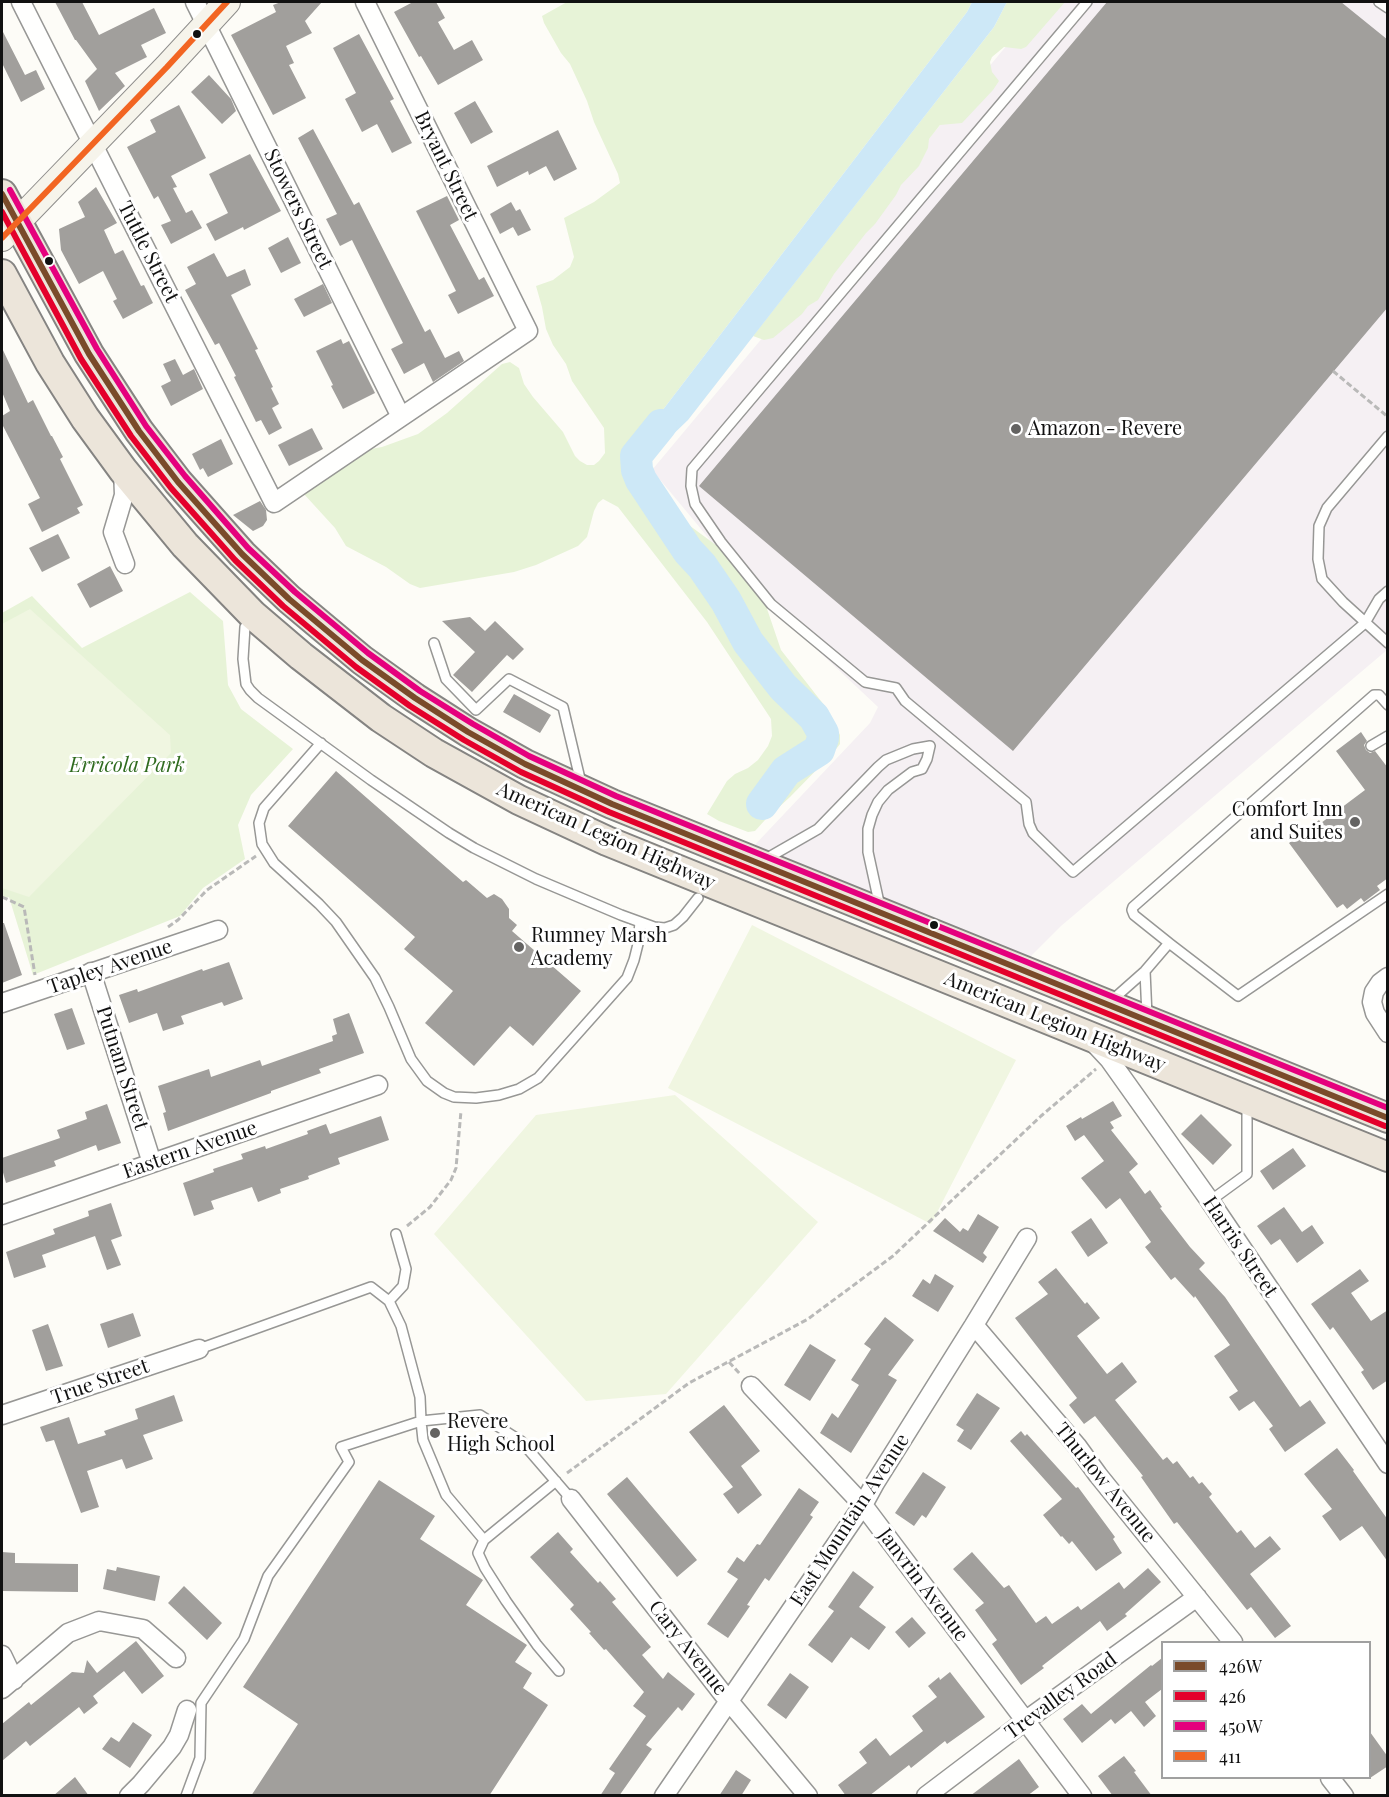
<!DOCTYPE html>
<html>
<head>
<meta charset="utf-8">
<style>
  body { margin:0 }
  #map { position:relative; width:1389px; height:1797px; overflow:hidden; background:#fdfcf7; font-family:"Playfair Display",serif }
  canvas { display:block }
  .frame { position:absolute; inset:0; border:3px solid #111; pointer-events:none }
  .legend { position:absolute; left:1161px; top:1641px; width:210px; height:138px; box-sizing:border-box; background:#fff; border:2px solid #a0a0a0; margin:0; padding:8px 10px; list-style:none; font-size:18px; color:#111 }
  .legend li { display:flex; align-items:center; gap:12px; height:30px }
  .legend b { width:30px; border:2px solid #a0a0a0 }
</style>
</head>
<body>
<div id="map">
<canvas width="1389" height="1797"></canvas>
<div class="frame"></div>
<ul class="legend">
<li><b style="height:8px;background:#7a4b2a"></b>426W</li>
<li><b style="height:8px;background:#e4002b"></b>426</li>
<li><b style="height:8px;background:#e5007d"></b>450W</li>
<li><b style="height:8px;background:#f26522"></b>411</li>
</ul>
</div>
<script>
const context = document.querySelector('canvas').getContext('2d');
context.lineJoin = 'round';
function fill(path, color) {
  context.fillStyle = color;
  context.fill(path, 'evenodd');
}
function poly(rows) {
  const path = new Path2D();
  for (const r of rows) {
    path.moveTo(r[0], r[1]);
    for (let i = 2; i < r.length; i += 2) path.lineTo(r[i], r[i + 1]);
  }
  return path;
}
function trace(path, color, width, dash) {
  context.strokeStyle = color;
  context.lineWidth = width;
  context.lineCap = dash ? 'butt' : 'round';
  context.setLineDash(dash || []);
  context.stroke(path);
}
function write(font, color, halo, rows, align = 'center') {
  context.font = font + ' "Playfair Display",serif';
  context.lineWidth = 6;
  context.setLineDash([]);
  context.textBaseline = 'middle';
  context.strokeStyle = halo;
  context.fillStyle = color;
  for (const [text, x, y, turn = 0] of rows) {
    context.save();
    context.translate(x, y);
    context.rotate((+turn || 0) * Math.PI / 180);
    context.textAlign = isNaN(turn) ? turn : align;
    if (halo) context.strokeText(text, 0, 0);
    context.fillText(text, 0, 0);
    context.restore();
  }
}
const industrial = poly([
  [1043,2,1387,2,1387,650,1061,926,1029,958,750,850,870,723,878,707,745,582,652,470]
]);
const green = poly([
  [567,2,972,2,967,12,662,411,650,417,643,426,634,457,650,463,649,471,650,478,666,506,674,514,728,554,764,600,781,650,828,710,840,735,840,744,833,753,790,797,765,820,755,831,748,832,735,827,719,821,707,814,727,781,735,774,748,768,758,760,768,746,772,736,771,719,707,622,618,507,603,499,598,503,594,511,587,537,578,546,536,565,514,572,420,588,410,584,386,567,346,546,335,528,303,493,365,450,382,447,418,434,447,413,502,364,510,362,519,368,524,384,533,397,563,432,575,456,580,461,587,465,594,465,599,461,605,453,604,428,572,381,566,364,553,345,546,329,542,307,536,286,553,280,570,267,574,257,564,218,594,202,620,183,618,174,594,122,587,101,570,64,561,53,544,23,542,16],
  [1007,2,1065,2,1026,47,1021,49,1004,47,992,57,990,62,992,72,999,81,993,90,962,123,940,125,929,139,928,148,919,166,901,185,896,195,875,224,866,233,834,274,818,300,808,306,802,314,773,338,764,340,753,336,994,27],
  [190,592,223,621,228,685,241,709,293,749,251,795,238,825,245,859,203,888,180,916,33,975,9,897,2,899,2,613,32,596,82,648]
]);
const pitch = poly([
  [30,609,170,735,171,753,29,897,2,888,2,624],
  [752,925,1016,1060,931,1224,668,1088],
  [675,1095,818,1222,666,1394,586,1401,434,1234,536,1115]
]);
const water = poly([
  [972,2,1007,2,994,27,688,420,662,445,654,454,650,463,634,457,631,453,631,440,641,433,643,426,650,417,662,411,967,12]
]);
const river = poly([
  [661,425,636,456,637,470,641,480,688,551,702,566,726,601,748,642,783,687,814,717,823,733,823,738,819,750,786,771,762,804]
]);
const building = poly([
  [55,2,82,2,99,35,154,8,166,33,141,45,147,57,115,73,125,86,99,111,85,81,97,69,76,40,75,40],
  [281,2,322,2,305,21,312,33,286,46,294,63,289,65,306,98,273,115,231,35,276,12,273,5],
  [413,2,436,2,445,18,438,22,454,50,472,40,483,60,438,85,421,56,419,57,394,12],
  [1107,2,1341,2,1388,40,1388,307,1013,751,699,486],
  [2,30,25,75,36,70,45,89,21,102,2,63],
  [359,34,394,99,390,101,412,143,392,153,377,124,362,132,345,99,356,93,333,48],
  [209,75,231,99,236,111,222,124,191,92],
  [475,101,493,132,471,144,454,113],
  [179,105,206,158,171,176,177,187,173,188,186,213,192,210,202,228,171,244,161,225,171,221,158,196,154,199,127,147,156,132,150,120],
  [313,129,354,205,359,202,425,332,430,329,445,358,459,351,464,361,433,382,424,363,404,374,391,349,403,343,384,305,352,240,340,246,326,219,337,214,298,138],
  [558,130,577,169,554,181,546,166,529,175,528,171,497,187,487,166],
  [250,154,281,211,244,230,243,227,215,241,206,224,228,213,209,174],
  [96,187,117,223,104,230,115,254,123,250,141,286,144,285,153,303,123,319,113,301,117,299,103,271,79,284,61,250,59,229,85,217,78,202],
  [447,196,459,220,450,225,479,280,484,277,494,296,458,314,448,295,456,291,416,211],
  [511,202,516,211,520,209,531,230,518,236,513,227,500,234,490,214],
  [288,237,301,263,281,273,268,248],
  [214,253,227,277,245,269,251,285,231,295,258,349,255,350,273,387,271,388,279,404,272,408,282,428,269,435,261,420,256,422,234,377,236,376,219,343,215,345,185,290,196,284,187,267],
  [323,284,332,303,304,317,294,299],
  [341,339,343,344,349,341,375,393,343,409,331,386,333,385,316,351],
  [2,348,28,403,33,400,51,436,52,436,63,457,60,459,83,505,77,508,80,513,42,532,28,504,40,498,2,424,2,416,10,411,2,392],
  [175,359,183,375,194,369,203,389,171,406,161,386,171,381,163,364],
  [312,428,323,449,289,466,278,445],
  [221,439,233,464,208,477,203,468,200,470,192,454],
  [260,501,266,510,267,520,263,526,253,531,233,515],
  [58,534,70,558,42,572,29,548],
  [110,566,123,591,90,608,77,584],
  [470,617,485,631,495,621,524,649,513,660,507,655,472,692,453,675,475,652,442,621],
  [514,694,551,715,540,733,503,712],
  [1361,732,1367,741,1364,745,1366,750,1370,753,1375,751,1388,768,1388,878,1377,886,1380,890,1364,902,1361,898,1347,909,1343,904,1337,908,1289,843,1319,820,1321,823,1365,790,1336,751],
  [336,771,463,882,466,880,487,898,494,894,502,899,509,909,509,918,517,925,512,931,581,991,533,1046,510,1026,474,1066,425,1023,453,991,404,949,415,937,288,826],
  [2,923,4,923,22,975,2,983],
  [229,962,243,999,224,1006,222,1002,181,1016,184,1024,163,1031,157,1013,129,1023,119,995,137,989,138,992,202,969,203,971],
  [72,1008,85,1044,67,1050,54,1014],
  [349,1013,364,1053,319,1069,321,1073,271,1091,271,1093,168,1131,163,1113,166,1112,158,1086,209,1069,211,1077,260,1060,262,1066,333,1041,332,1036,337,1034,333,1019],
  [1113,1101,1122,1116,1110,1122,1114,1128,1111,1130,1138,1164,1129,1172,1145,1194,1150,1190,1162,1207,1160,1208,1190,1247,1205,1263,1199,1269,1225,1297,1300,1407,1310,1400,1326,1423,1285,1452,1269,1429,1273,1426,1254,1401,1239,1411,1229,1397,1238,1391,1214,1356,1230,1345,1195,1296,1194,1298,1175,1277,1171,1280,1145,1247,1151,1242,1120,1198,1106,1209,1081,1178,1104,1161,1084,1135,1075,1141,1066,1126,1081,1117,1082,1119],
  [107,1104,121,1143,98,1151,96,1145,54,1161,56,1166,6,1183,2,1169,2,1158,60,1138,57,1130,87,1119,85,1112],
  [1201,1114,1232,1145,1213,1165,1181,1134],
  [381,1116,389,1140,338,1158,340,1164,308,1176,309,1179,280,1189,281,1193,258,1202,252,1187,211,1201,214,1209,194,1216,183,1183,214,1172,213,1169,243,1159,241,1154,265,1146,266,1149,308,1134,307,1131,326,1124,330,1134],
  [1293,1148,1306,1166,1273,1190,1260,1171],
  [111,1203,122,1236,111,1240,121,1265,107,1270,95,1236,42,1255,46,1267,14,1278,6,1252,55,1234,53,1229,89,1216,88,1211],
  [1284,1207,1302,1232,1312,1225,1324,1243,1297,1263,1280,1239,1271,1245,1257,1226],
  [978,1214,999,1227,983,1253,987,1257,983,1263,933,1231,945,1218,960,1232,963,1228,968,1231],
  [1091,1218,1108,1243,1088,1257,1071,1232],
  [1056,1268,1085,1304,1087,1302,1100,1318,1077,1336,1107,1374,1122,1362,1137,1382,1115,1400,1163,1460,1167,1457,1173,1464,1177,1461,1190,1478,1193,1476,1199,1484,1202,1482,1212,1494,1209,1497,1237,1533,1241,1530,1255,1548,1270,1536,1281,1549,1250,1574,1291,1626,1275,1638,1251,1607,1247,1610,1177,1522,1174,1524,1141,1477,1143,1476,1095,1416,1084,1424,1069,1405,1077,1398,1015,1318,1048,1294,1038,1282],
  [1360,1269,1369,1281,1351,1293,1371,1321,1388,1310,1388,1380,1373,1390,1361,1372,1364,1370,1333,1327,1330,1330,1311,1304],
  [935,1274,954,1286,938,1312,912,1296,923,1279,930,1284],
  [133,1313,141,1336,108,1348,100,1324],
  [885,1317,914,1340,888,1375,897,1380,851,1453,820,1433,832,1413,838,1418,859,1385,851,1380,871,1349,864,1344],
  [48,1324,63,1366,46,1371,32,1330],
  [810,1344,836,1360,810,1401,784,1385],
  [977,1393,1000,1408,971,1450,957,1441,964,1430,956,1425],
  [174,1395,183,1421,143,1435,153,1459,126,1469,122,1459,87,1471,99,1507,81,1513,54,1440,46,1442,40,1427,69,1417,78,1444,106,1435,104,1431,138,1419,135,1409],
  [724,1405,760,1451,741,1466,762,1495,738,1514,723,1494,733,1487,689,1432],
  [1021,1431,1025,1436,1027,1434,1076,1488,1078,1487,1115,1537,1113,1539,1122,1553,1096,1571,1072,1541,1069,1544,1062,1536,1061,1537,1043,1515,1062,1499,1010,1441],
  [1337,1448,1354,1470,1353,1471,1388,1520,1388,1562,1362,1526,1340,1541,1322,1516,1332,1509,1304,1474],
  [923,1472,946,1487,926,1518,922,1515,914,1526,895,1513],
  [627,1477,697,1560,677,1577,607,1494],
  [379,1480,435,1516,420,1539,483,1580,466,1605,527,1645,515,1662,532,1673,523,1688,548,1705,489,1796,251,1796,298,1724,243,1687],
  [799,1488,819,1502,810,1515,813,1517,769,1581,765,1578,747,1605,750,1606,728,1638,707,1624,738,1579,727,1572,737,1557,744,1562,757,1544,760,1545],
  [558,1532,573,1549,570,1552,598,1583,600,1581,616,1599,612,1602,651,1647,642,1655,663,1679,668,1672,695,1694,682,1711,678,1707,646,1745,652,1749,619,1796,600,1796,615,1773,609,1769,646,1716,633,1706,644,1692,606,1649,604,1650,589,1633,591,1632,570,1609,574,1605,530,1557],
  [2,1552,15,1553,15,1563,78,1564,78,1592,2,1591],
  [972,1552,1004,1588,1009,1585,1036,1623,1046,1616,1052,1624,1078,1606,1081,1610,1119,1582,1124,1589,1148,1568,1161,1582,1125,1614,1127,1616,1107,1631,1100,1621,1042,1666,1044,1668,1021,1685,992,1644,997,1640,975,1610,984,1603,953,1569],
  [117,1567,160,1576,155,1601,103,1589,107,1569,116,1571],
  [853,1571,874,1587,859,1607,886,1627,869,1650,851,1637,832,1663,808,1645,834,1611,828,1607],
  [184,1586,222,1623,207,1640,168,1603],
  [912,1617,926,1633,909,1648,895,1632],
  [136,1641,164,1676,142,1694,124,1671,93,1696,98,1703,84,1714,79,1707,30,1746,26,1741,2,1761,2,1724,29,1702,31,1705,72,1672,84,1673,87,1660,97,1673],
  [1162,1658,1162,1689,1145,1702,1156,1716,1144,1727,1131,1711,1115,1724,1111,1719,1082,1743,1063,1719,1082,1704,1091,1714,1151,1665,1152,1666],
  [950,1672,985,1717,947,1744,945,1741,911,1768,909,1765,869,1796,846,1796,838,1785,867,1763,859,1752,876,1738,890,1756,923,1731,912,1716,937,1697,928,1686,939,1677,940,1680],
  [790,1673,809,1687,786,1719,767,1705],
  [133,1722,152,1735,130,1768,102,1749,111,1737,119,1742],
  [1370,1732,1388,1757,1388,1766,1370,1778],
  [1124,1756,1136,1771,1134,1772,1152,1796,1113,1796,1098,1776],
  [1019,1759,1039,1787,1027,1796,970,1796],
  [736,1770,751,1780,741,1796,719,1796],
  [75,1777,89,1796,53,1796]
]);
const path = poly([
  [1333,371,1388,417],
  [2,897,24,907,35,975],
  [168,927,178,920,207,890,256,856],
  [407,1226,430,1207,451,1180,456,1168,461,1111],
  [729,1362,740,1374],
  [567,1473,689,1383,808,1319,893,1256,1041,1116,1096,1069]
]);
const service = poly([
  [1087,2,692,469,691,486,695,504,721,542,771,604,865,682,896,688,905,701,1026,802,1029,824,1033,833,1073,872,1365,623,1379,599,1388,591],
  [1379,2,1388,8],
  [1388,436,1327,508,1319,526,1318,559,1322,579,1343,602,1388,643],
  [252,617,245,627,243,659,246,684,250,690,258,698,371,780,449,833,474,848,536,879,621,915,654,927,665,928,674,925,683,917,698,898],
  [434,643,446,679,476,710,509,679,563,707,581,783],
  [321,743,264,808,259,823,262,844,274,863,319,904,336,922,375,978,389,1007,411,1059,427,1081,444,1093,454,1097,476,1098,499,1095,519,1089,538,1078,627,978,634,960,638,944,640,922],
  [1371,746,1388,736],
  [764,860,818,829,878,767,886,760,913,749,930,746,927,759,922,769,912,772,888,790,878,802,872,815,868,829,868,852,880,907],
  [1169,943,1134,915,1132,910,1133,907,1374,695,1379,695,1388,705],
  [1145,971,1147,1016],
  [1110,1002,1145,971,1169,943,1238,996,1388,894],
  [1210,1201,1247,1174,1247,1105],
  [389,1301,403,1286,406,1269,396,1234],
  [556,1481,484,1540,446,1495,423,1440,421,1421,480,1415,521,1441,571,1499],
  [484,1540,478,1553,485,1568,506,1601,537,1645,559,1671],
  [186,1796,200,1758,201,1703,244,1639,268,1576,349,1462,341,1447,421,1421,420,1397,401,1326,389,1301,371,1287,199,1349]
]);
const minor = poly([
  [21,2,274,503,528,331,365,2],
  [195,2,401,417],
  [123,470,124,495,113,532,125,564],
  [91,972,152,1163],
  [1388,977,1380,983,1374,992,1372,1002,1375,1013,1388,1033],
  [2,1003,218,930],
  [1094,1043,1109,1059,1210,1201,1388,1464],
  [2,1215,378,1085],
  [974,1325,1077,1446,1098,1475,1233,1642],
  [751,1386,863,1505,1082,1796],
  [2,1415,199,1349],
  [571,1499,723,1694,808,1796],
  [2,1655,14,1680],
  [2,1689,68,1633,99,1621,143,1629,176,1658],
  [1330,1778,1344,1796],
  [129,1796,141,1784,172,1747,179,1735,187,1710],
  [664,1796,863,1505,875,1483,974,1325,1027,1238],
  [926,1796,1025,1721,1197,1597]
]);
const secondary = poly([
  [2,238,167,67,227,2]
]);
const trunk = poly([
  [2,194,89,354,139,431,178,482,242,554,289,599,362,660,415,698,468,732,525,764,612,804,1388,1118],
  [2,274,50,363,85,418,123,470,185,545,253,615,301,656,381,718,434,753,519,800,607,841,1388,1157]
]);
const bus1 = poly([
  [2,194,89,354,139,431,178,482,242,554,289,599,362,660,415,698,468,732,525,764,612,804,1388,1118]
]);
const bus2 = poly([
  [2,212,81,359,131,436,171,488,235,560,283,606,356,667,410,706,464,740,521,772,609,812,1385,1126]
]);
const bus3 = poly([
  [10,190,97,349,146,426,185,476,248,548,295,592,368,653,420,691,473,724,529,756,616,796,1388,1108]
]);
const bus4 = poly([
  [2,238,167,67,227,2]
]);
const markers = [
  [197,34,5,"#111"],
  [49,261,5,"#111"],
  [1016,429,6,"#646362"],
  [1355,822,6,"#646362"],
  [934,925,5,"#111"],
  [519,947,6,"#646362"],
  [435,1433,6,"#646362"]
];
const streetNames = [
  ["Bryant Street",446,166,64],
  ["Stowers Street",298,209,64],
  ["Tuttle Street",148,252,63],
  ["American Legion Highway",606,836,24],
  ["Tapley Avenue",110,967,-19],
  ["American Legion Highway",1055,1022,22],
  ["Putnam Street",122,1068,72],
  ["Eastern Avenue",190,1150,-19],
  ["Harris Street",1240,1247,56],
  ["True Street",100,1382,-19],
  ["Thurlow Avenue",1105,1483,51],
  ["East Mountain Avenue",850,1520,-57],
  ["Janvrin Avenue",923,1585,53],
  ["Cary Avenue",688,1648,52],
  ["Trevalley Road",1061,1696,-36]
];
const poiNames = [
  ["Amazon - Revere",1028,429],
  ["Comfort Inn",1343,810,"right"],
  ["and Suites",1343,833,"right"],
  ["Rumney Marsh",531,936],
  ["Academy",531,959],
  ["Revere",447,1422],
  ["High School",447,1445]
];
const parkNames = [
  ["Erricola Park",127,766]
];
fill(industrial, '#f5f0f3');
fill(green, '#e7f3d7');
fill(pitch, '#f0f6e1');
fill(water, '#cde8f7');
trace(river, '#cde8f7', 32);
fill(building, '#a19f9c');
trace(service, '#979795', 12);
trace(minor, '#979795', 21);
trace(secondary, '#8e8d8b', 28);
trace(trunk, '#858482', 32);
trace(path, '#b9b9b8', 3, [6, 3]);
trace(service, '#fffffe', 9);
trace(minor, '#fffffe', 18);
trace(secondary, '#f6f4eb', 26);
trace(trunk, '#ece5da', 28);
trace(bus1, '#7a4b2a', 6);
trace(bus2, '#e4002b', 6);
trace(bus3, '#e5007d', 6);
trace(bus4, '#f26522', 6);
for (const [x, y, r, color] of markers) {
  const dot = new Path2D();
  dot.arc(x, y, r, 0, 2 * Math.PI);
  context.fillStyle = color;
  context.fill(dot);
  trace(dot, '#fff', 2);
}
write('20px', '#111', '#fff', streetNames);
write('20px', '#111', '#fff', poiNames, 'left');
write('italic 20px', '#2f6b1f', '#fff', parkNames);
</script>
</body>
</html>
